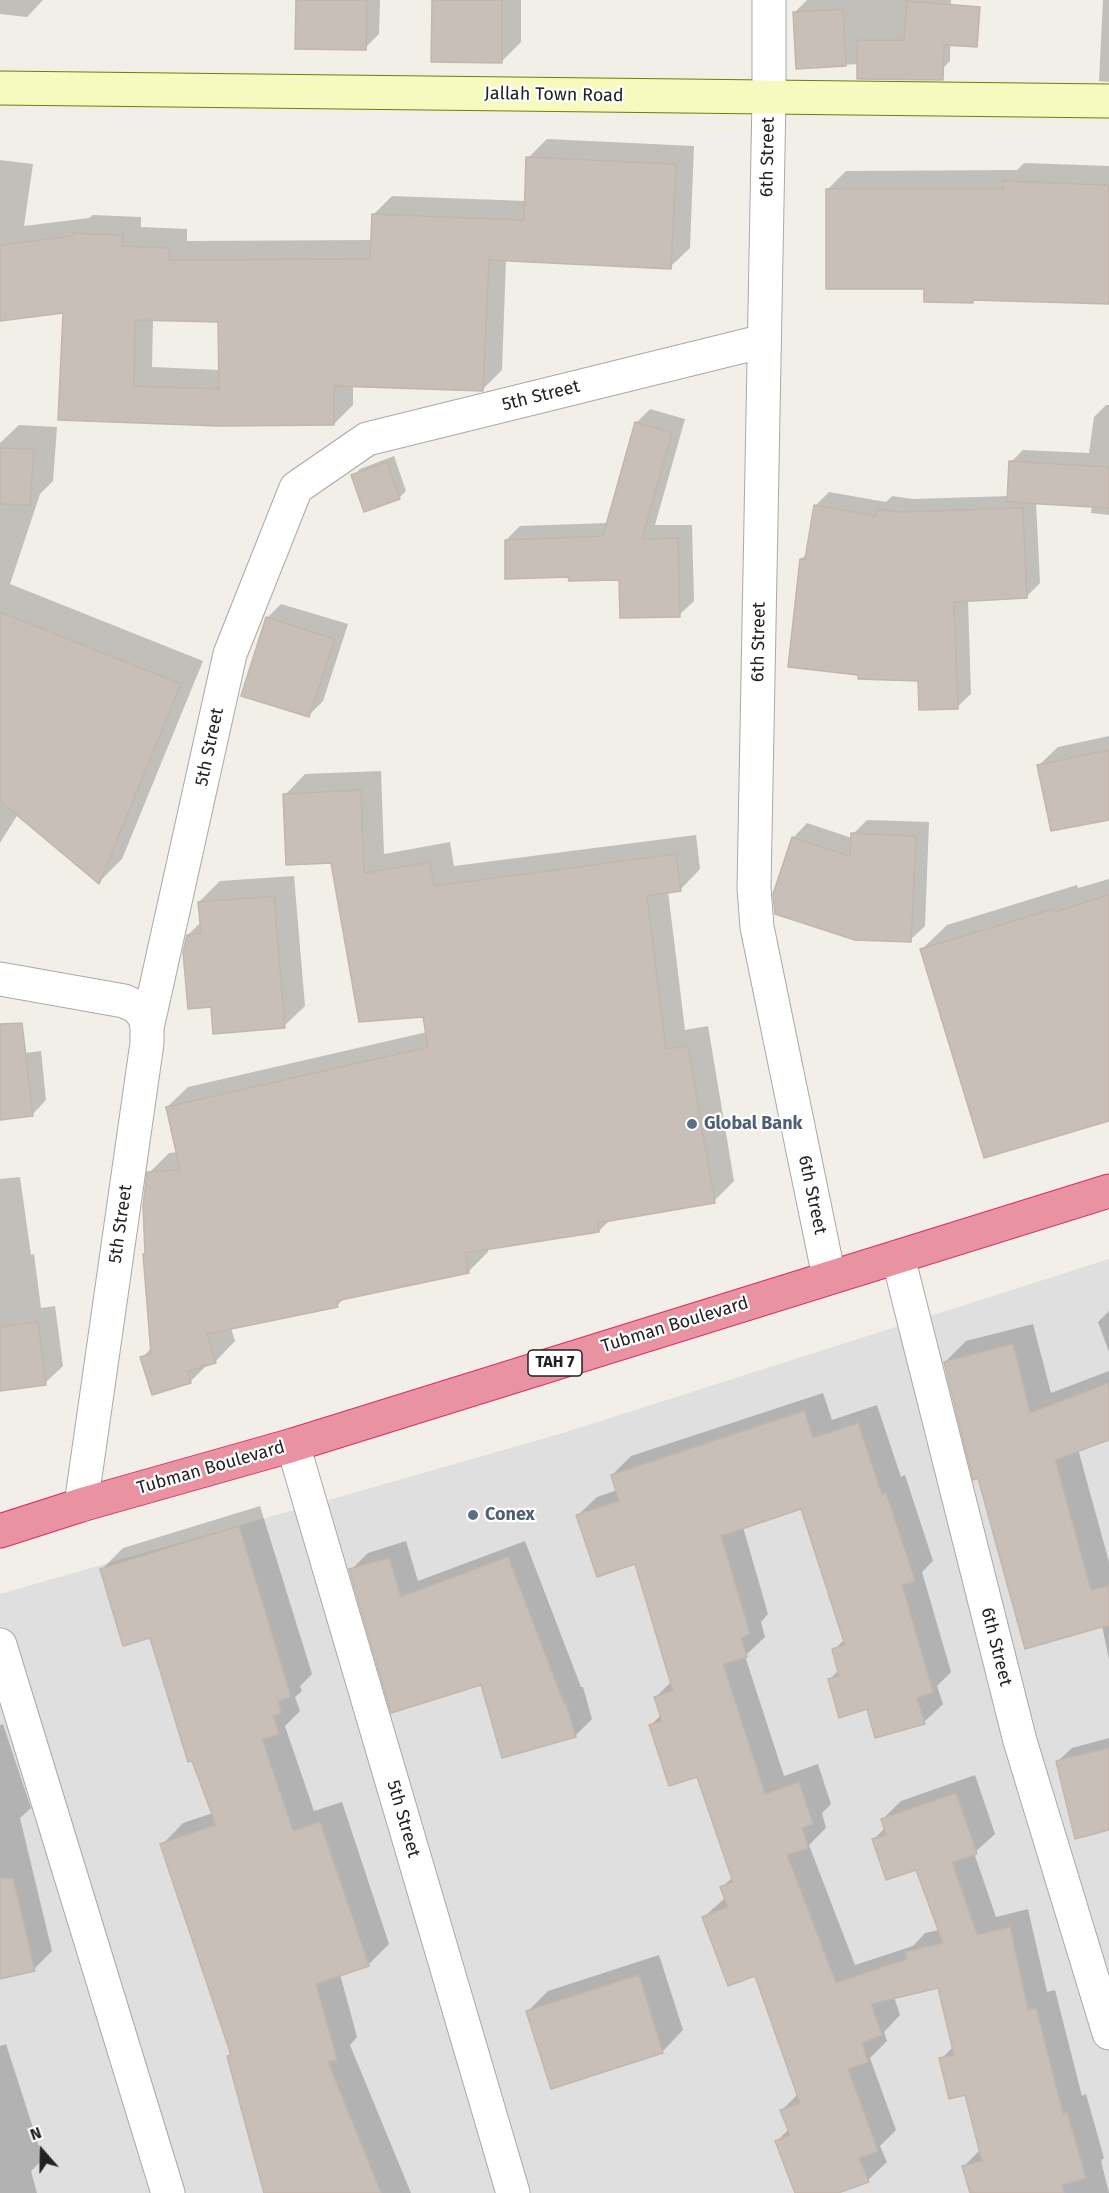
<!DOCTYPE html>
<html>
<head>
<meta charset="utf-8">
<style>
  body { margin:0 }
  #map { position:relative; width:1109px; height:2193px; overflow:hidden; background:#f2efe9; font-family:"Fira Sans",sans-serif }
  canvas { display:block }
  .north { position:absolute; left:12px; top:2121px; width:60px; height:60px; -webkit-text-stroke:4px #fff; paint-order:stroke; rotate:340deg; font-size:16px; font-weight:700; line-height:24px; text-align:center; color:#222 }
  .north::after { content:''; display:block; margin:auto; width:21px; height:27px; background:#222; clip-path:polygon(50% 0,100% 100%,50% 72%,0 100%) }
</style>
</head>
<body>
<div id="map">
<canvas width="1109" height="2193"></canvas>
<div class="north">N</div>
</div>
<script>
const context = document.querySelector('canvas').getContext('2d');
context.lineJoin = 'round';
function fill(path, color) {
  context.fillStyle = color;
  context.fill(path, 'evenodd');
}
function poly(rows) {
  const path = new Path2D();
  for (const r of rows) {
    path.moveTo(r[0], r[1]);
    for (let i = 2; i < r.length; i += 2) path.lineTo(r[i], r[i + 1]);
  }
  return path;
}
function trace(path, color, width, dash) {
  context.strokeStyle = color;
  context.lineWidth = width;
  context.lineCap = dash ? 'butt' : 'round';
  context.setLineDash(dash || []);
  context.stroke(path);
}
function write(font, color, halo, rows, align = 'center') {
  context.font = font + ' "Fira Sans",sans-serif';
  context.lineWidth = 4.5;
  context.setLineDash([]);
  context.textBaseline = 'middle';
  context.strokeStyle = halo;
  context.fillStyle = color;
  for (const [text, x, y, turn = 0] of rows) {
    context.save();
    context.translate(x, y);
    context.rotate((+turn || 0) * Math.PI / 180);
    context.textAlign = isNaN(turn) ? turn : align;
    if (halo) context.strokeText(text, 0, 0);
    context.fillText(text, 0, 0);
    context.restore();
  }
}
const residential = poly([
  [1109,1259,1109,2193,0,2193,0,1594,563,1433]
]);
const shadow = poly([
  [0,0,43,0,27,17,0,14],
  [298,0,380,0,379,34,365,48],
  [433,0,521,0,521,42,501,62],
  [807,0,951,0,950,61,933,79,859,64,797,67,795,12],
  [1103,0,1109,0,1109,82,1099,81],
  [547,139,694,146,690,248,670,267,506,260,502,370,483,389,353,385,353,405,334,424,60,419,64,311,0,320,0,160,33,164,24,226,89,218,93,215,141,217,141,227,187,229,187,241,372,240,373,215,392,196,526,201,528,158],
  [153,319,220,320,220,370,152,367],
  [1024,163,1109,166,1109,302,975,298,973,301,926,287,827,190,846,171,1017,170],
  [1106,405,1109,405,1109,515,1091,513,1092,506,1036,502,1040,583,1026,597,968,600,971,694,957,707,920,680,801,559,808,553,815,506,829,492,886,502,892,496,913,499,1009,496,1011,462,1023,450,1089,453,1094,417],
  [650,409,685,419,655,525,692,525,694,601,679,615,621,579,570,576,506,540,520,526,608,523,636,423],
  [19,425,57,427,53,481,40,494,10,584,203,661,122,859,99,882,18,814,0,843,0,443],
  [394,456,406,491,399,498,353,476,360,469],
  [281,604,348,624,323,701,309,715,267,618],
  [1109,736,1109,818,1039,765,1058,747],
  [381,771,384,854,450,842,454,866,696,835,700,869,680,890,668,891,685,1030,708,1026,734,1181,714,1201,611,1219,599,1231,488,1248,488,1252,468,1272,345,1297,337,1306,231,1328,235,1341,215,1362,208,1364,190,1382,142,1358,152,1347,147,1252,149,1173,169,1153,178,1152,167,1107,188,1087,427,1032,424,1015,332,861,285,795,305,774],
  [867,820,929,822,925,926,910,940,793,838,807,823,852,838,853,834],
  [294,876,305,1006,284,1026,188,935,201,922,199,902,220,881],
  [1109,879,1109,1119,922,949,947,925,1077,885,1078,888],
  [41,1051,46,1100,32,1115,0,1118,0,1056],
  [20,1177,31,1255,34,1254,41,1308,55,1306,63,1366,45,1383,0,1390,0,1179],
  [1109,1311,1109,1352,1098,1322],
  [1033,1324,1051,1393,1109,1371,1109,1438,1078,1449,1109,1562,1109,1659,1102,1626,945,1362,966,1341],
  [823,1393,832,1420,877,1405,901,1477,905,1475,933,1561,922,1572,951,1672,937,1686,943,1704,924,1722,868,1707,829,1680,839,1670,834,1650,845,1639,802,1507,743,1527,768,1614,761,1622,765,1637,745,1656,784,1776,818,1764,831,1804,822,1813,826,1828,809,1845,855,1965,913,1946,925,1933,939,1930,917,1868,874,1839,885,1828,882,1820,901,1801,975,1775,995,1834,974,1853,996,1917,1028,1909,1047,1992,1055,1990,1082,2096,1086,2094,1104,2158,1101,2161,1109,2193,972,2193,964,2166,981,2149,966,2093,941,2059,954,2046,939,1986,894,1997,900,2015,884,2032,887,2041,870,2058,896,2130,880,2146,887,2162,868,2180,834,2193,796,2193,777,2141,789,2129,782,2110,798,2094,756,1974,704,1917,726,1897,722,1887,733,1877,698,1775,651,1725,661,1715,655,1698,672,1681,636,1562,578,1515,597,1497,617,1490,612,1475,631,1456],
  [260,1506,312,1674,300,1686,302,1691,295,1697,300,1711,285,1726,314,1811,342,1802,389,1944,368,1965,340,1974,357,2037,350,2045,411,2193,266,2193,229,2056,232,2053,162,1845,183,1823,213,1813,151,1636,102,1569,123,1548],
  [406,1541,418,1581,525,1541,581,1687,583,1687,592,1719,575,1736,482,1683,351,1570,368,1553],
  [3,1724,31,1808,20,1818,52,1951,34,1969,0,1977,0,1725],
  [1109,1738,1109,1829,1057,1762,1072,1748],
  [659,1955,683,2030,663,2051,552,2087,528,2011,548,1991],
  [6,2044,43,2159,31,2171,37,2193,0,2193,0,2046]
]);
const building = poly([
  [296,0,367,0,366,50,295,49,296,0],
  [432,0,502,0,502,63,431,62,432,0],
  [907,1,980,7,977,47,944,45,943,80,857,79,857,40,904,40,907,1],
  [843,9,846,66,796,69,793,12,843,9],
  [526,157,676,164,671,269,489,260,483,391,334,386,334,425,219,426,58,420,63,313,0,321,0,245,72,236,73,233,123,235,122,246,169,248,169,260,370,259,372,214,524,220,526,157],
  [135,320,218,322,219,389,134,386,135,320],
  [1003,181,1109,185,1109,304,973,300,973,303,924,302,924,289,826,289,826,189,1003,189,1003,181],
  [635,422,672,433,642,539,678,538,680,617,620,618,619,580,569,581,568,577,505,579,505,540,603,536,635,422],
  [0,448,34,449,30,505,0,504,0,448],
  [1009,461,1109,467,1109,508,1007,502,1009,461],
  [387,462,400,499,364,512,351,475,387,462],
  [814,505,876,516,877,509,899,512,1023,508,1027,598,954,602,958,709,919,710,918,681,858,679,858,675,788,667,800,559,805,559,814,505],
  [0,612,181,684,99,884,0,801,0,612],
  [266,617,335,639,309,717,241,696,266,617],
  [1109,750,1109,820,1051,831,1037,765,1109,750],
  [361,790,364,873,430,862,434,886,676,854,681,891,647,896,666,1049,688,1046,715,1203,598,1223,599,1232,465,1253,469,1273,336,1301,338,1307,207,1334,216,1363,188,1371,191,1383,152,1395,140,1357,151,1354,143,1254,145,1254,143,1206,147,1172,180,1170,166,1107,428,1047,423,1017,359,1022,331,863,286,865,283,794,361,790],
  [851,833,916,836,911,942,855,940,775,914,773,894,792,837,850,856,851,833],
  [1109,895,1109,1121,984,1158,920,949,1053,909,1054,912,1109,895],
  [274,896,285,1028,213,1034,211,1007,188,1009,183,952,187,935,201,933,198,902,274,896],
  [22,1023,33,1116,0,1120,0,1024,22,1023],
  [38,1322,46,1385,0,1391,0,1327,38,1322],
  [1013,1344,1030,1413,1109,1383,1109,1440,1055,1460,1091,1590,1109,1586,1109,1625,1025,1649,978,1478,973,1480,944,1362,1013,1344],
  [804,1411,813,1438,858,1423,882,1495,886,1493,915,1581,902,1585,933,1692,917,1698,925,1724,875,1738,867,1709,839,1718,828,1679,839,1676,832,1649,845,1645,801,1509,721,1536,750,1634,741,1638,747,1657,723,1664,765,1794,799,1782,813,1824,802,1828,808,1848,787,1855,836,1983,907,1959,905,1952,943,1943,916,1870,886,1880,872,1839,886,1835,881,1819,956,1793,977,1854,952,1862,977,1935,1010,1927,1028,2010,1036,2008,1063,2114,1067,2112,1086,2178,1062,2185,1064,2193,970,2193,962,2166,982,2161,965,2095,949,2099,939,2058,954,2055,938,1988,871,2004,882,2035,862,2043,868,2062,848,2069,878,2151,859,2158,869,2182,838,2193,795,2193,775,2141,790,2135,780,2110,800,2103,755,1976,728,1986,702,1917,728,1907,720,1887,733,1882,697,1777,669,1786,649,1725,662,1721,654,1697,673,1691,635,1564,597,1577,576,1515,619,1501,611,1475,804,1411],
  [239,1526,291,1697,278,1701,281,1713,273,1716,279,1734,262,1739,293,1831,320,1822,369,1966,316,1984,337,2060,328,2062,381,2193,264,2193,227,2056,231,2055,160,1844,216,1825,192,1761,188,1762,150,1638,123,1646,100,1569,239,1526],
  [508,1557,564,1704,566,1703,576,1737,502,1758,481,1685,391,1713,349,1569,389,1558,401,1597,508,1557],
  [1109,1748,1109,1830,1075,1839,1056,1761,1109,1748],
  [13,1878,35,1971,0,1979,0,1879,13,1878],
  [639,1975,663,2053,551,2089,526,2011,639,1975]
]);
const street = poly([
  [769,0,769,98,754,888,757,927,829,1277],
  [0,979,124,1001,137,1007,145,1017,147,1028],
  [898,1257,1020,1741,1109,2033],
  [293,1445,513,2193],
  [81,1505,147,1043,147,1028,230,654,296,488,367,439,764,341],
  [0,1645,168,2193]
]);
const secondary = poly([
  [0,88,1109,101]
]);
const highway = poly([
  [0,1531,81,1505,293,1445,1109,1191]
]);
const markers = [
  [692,1124,6,"#5c6f8a"],
  [473,1515,6,"#5c6f8a"]
];
const shields = [
  [555,1363,54]
];
const shieldNames = [
  ["TAH 7",555,1363]
];
const streetNames = [
  ["Jallah Town Road",554,95,1],
  ["6th Street",768,157,-89],
  ["5th Street",541,396,-14],
  ["6th Street",759,642,-89],
  ["5th Street",210,747,-78],
  ["6th Street",812,1195,78],
  ["5th Street",121,1224,-82],
  ["Tubman Boulevard",675,1325,-17],
  ["Tubman Boulevard",211,1468,-16],
  ["6th Street",996,1647,76],
  ["5th Street",403,1819,74]
];
const serviceNames = [
  ["Global Bank",704,1124],
  ["Conex",485,1515]
];
fill(residential, '#e0dfdf');
fill(shadow, '#0003');
fill(building, '#c7bfb8');
trace(building, '#c4b6ab', 1.5);
trace(street, '#a9a9a9', 35);
trace(secondary, '#707d05', 35);
trace(highway, '#dc2a67', 35);
trace(street, '#fff', 33);
trace(secondary, '#f7fabf', 33);
trace(highway, '#e892a2', 33);
for (const [x, y, r, color] of markers) {
  const dot = new Path2D();
  dot.arc(x, y, r, 0, 2 * Math.PI);
  context.fillStyle = color;
  context.fill(dot);
  trace(dot, '#fff', 2);
}
for (const [x, y, w] of shields) {
  const box = new Path2D();
  box.roundRect(x - w / 2, y - 13, w, 26, 4.5);
  context.fillStyle = '#fff';
  context.fill(box);
  trace(box, '#222', 1.5);
}
write('bold 16px', '#222', null, shieldNames);
write('18px', '#222', '#fff', streetNames);
write('bold 18px', '#4e5e75', '#fff', serviceNames, 'left');
</script>
</body>
</html>
